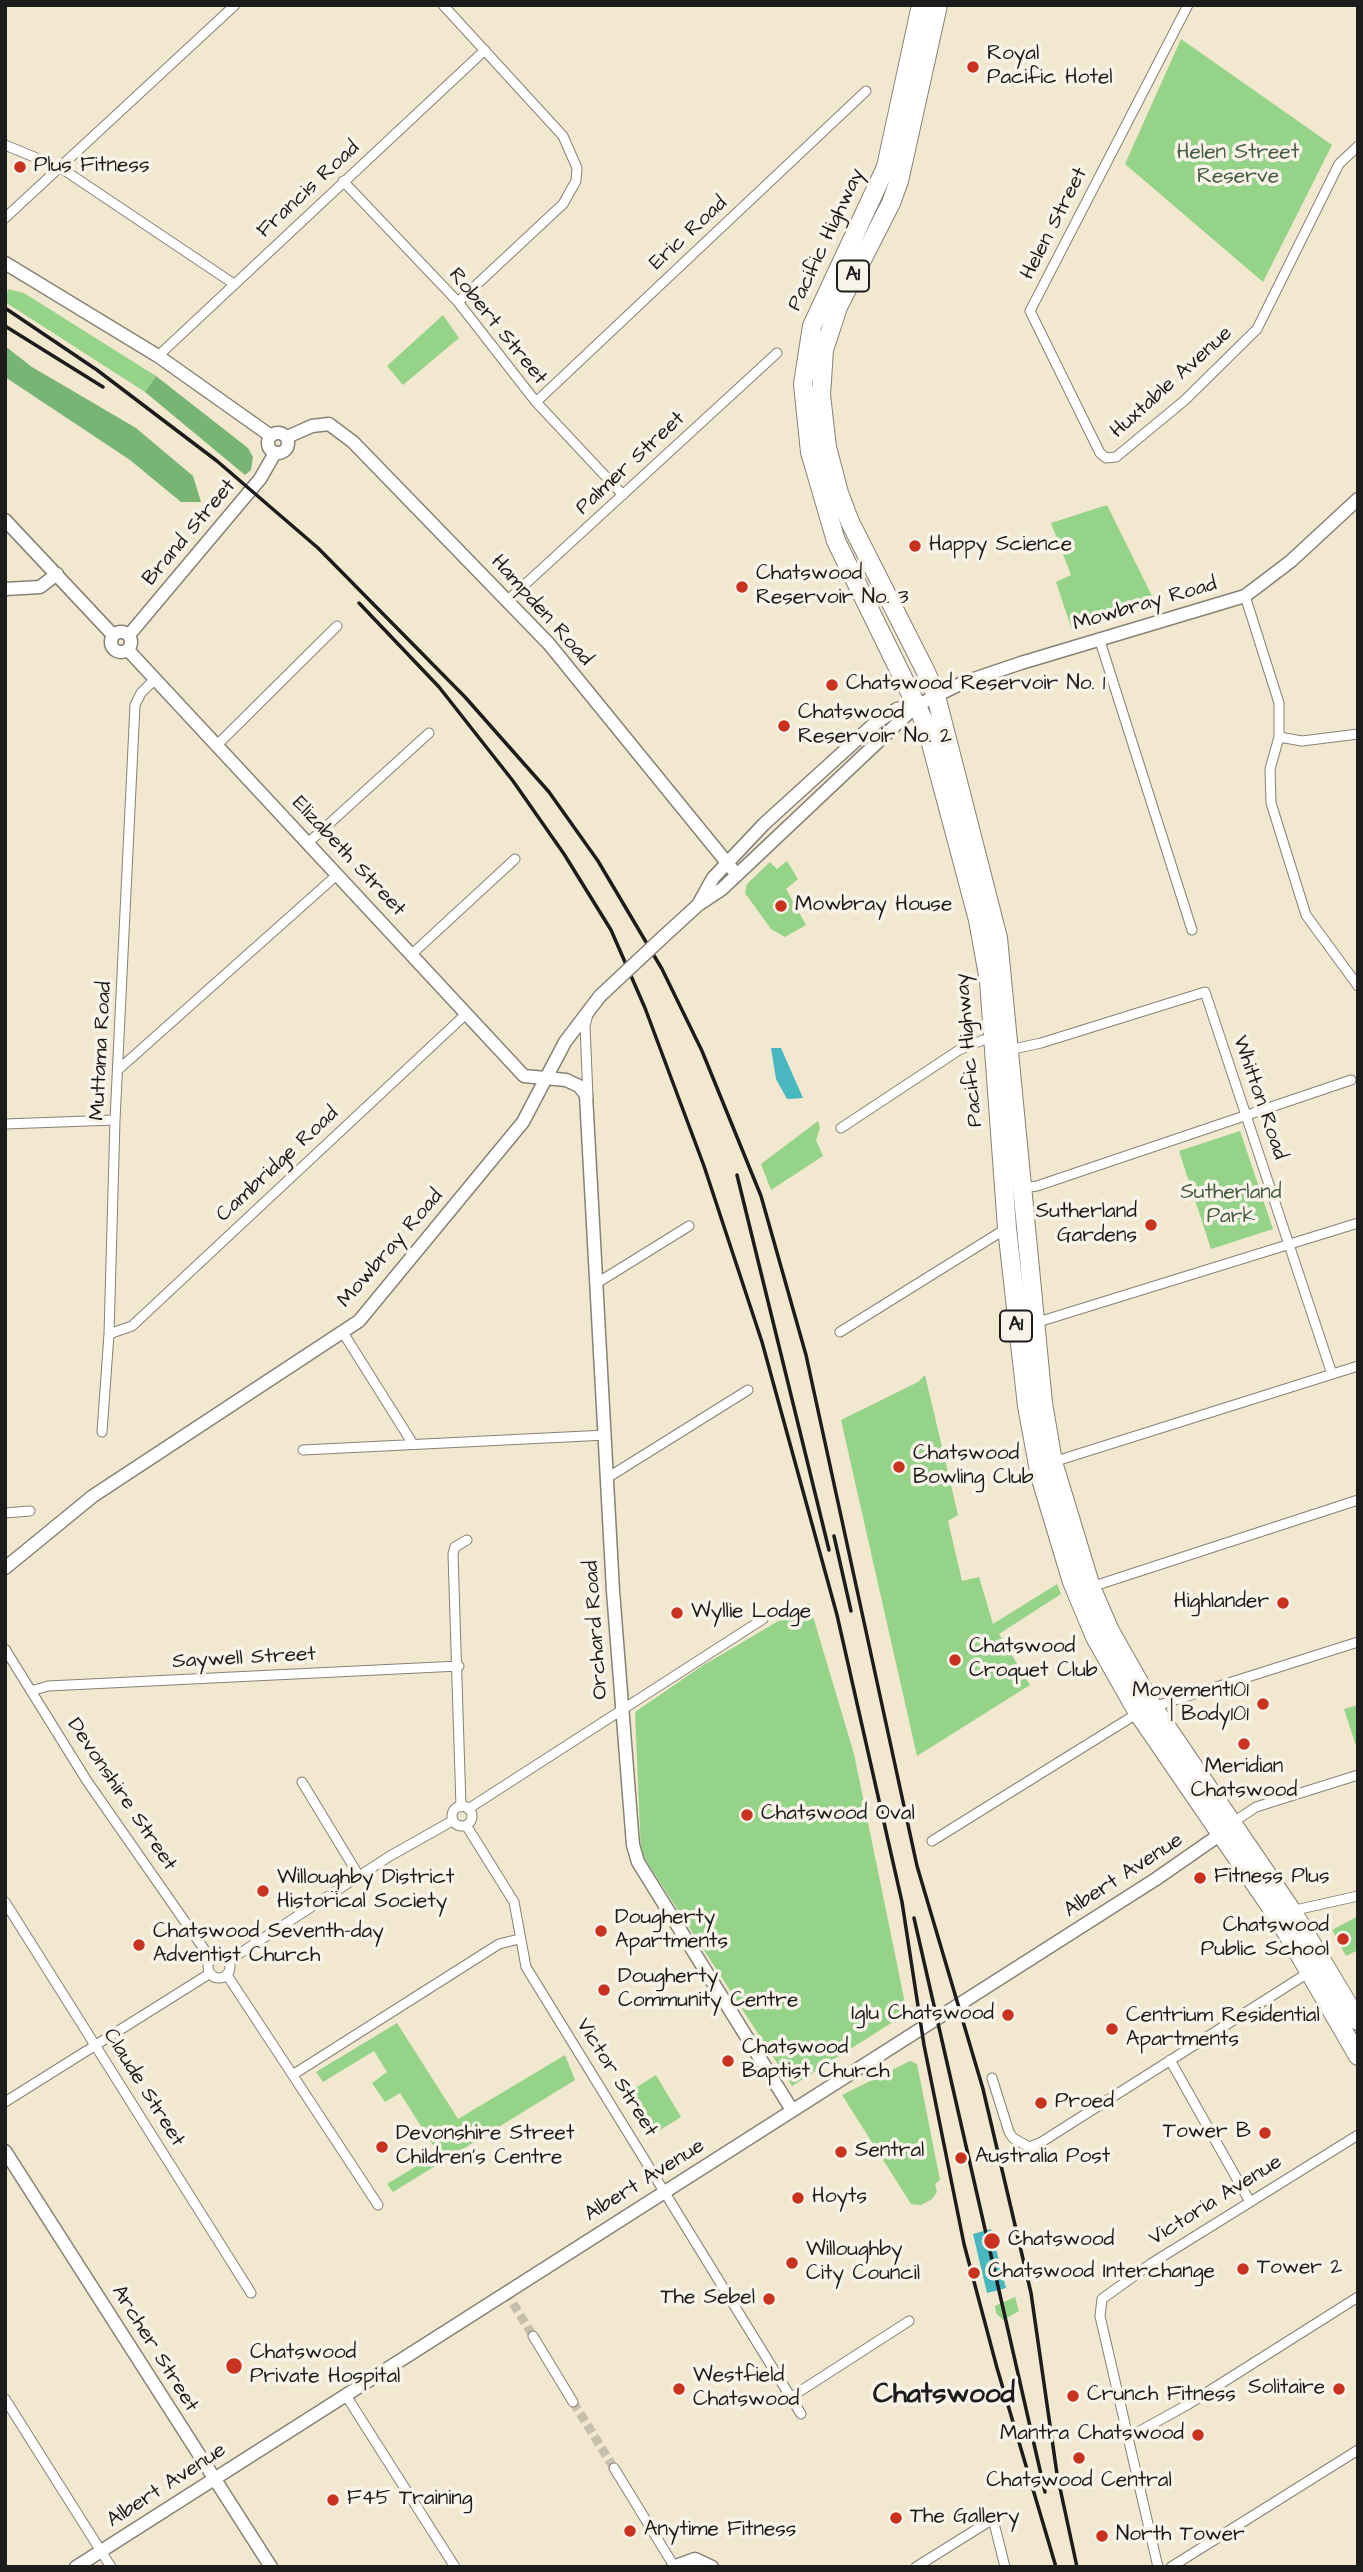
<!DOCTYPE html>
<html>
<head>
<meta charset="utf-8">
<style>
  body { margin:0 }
  #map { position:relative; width:1363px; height:2572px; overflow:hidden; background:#f2e7cf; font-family:"Architects Daughter",sans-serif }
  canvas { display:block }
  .frame { position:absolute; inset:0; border:7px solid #1c1c1c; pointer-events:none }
</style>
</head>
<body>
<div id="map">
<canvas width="1363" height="2572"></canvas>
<div class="frame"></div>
</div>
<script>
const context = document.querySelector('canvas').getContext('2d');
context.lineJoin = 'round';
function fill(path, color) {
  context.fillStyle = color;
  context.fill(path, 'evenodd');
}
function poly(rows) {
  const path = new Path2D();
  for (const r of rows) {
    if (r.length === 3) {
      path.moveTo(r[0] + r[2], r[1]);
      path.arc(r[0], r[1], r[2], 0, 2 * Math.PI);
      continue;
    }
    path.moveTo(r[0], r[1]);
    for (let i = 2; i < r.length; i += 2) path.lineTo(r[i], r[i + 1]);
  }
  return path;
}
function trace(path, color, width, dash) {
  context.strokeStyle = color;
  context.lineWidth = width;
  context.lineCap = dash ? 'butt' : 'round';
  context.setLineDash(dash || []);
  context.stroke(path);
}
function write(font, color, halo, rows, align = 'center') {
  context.font = font + ' "Architects Daughter",sans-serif';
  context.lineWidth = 7;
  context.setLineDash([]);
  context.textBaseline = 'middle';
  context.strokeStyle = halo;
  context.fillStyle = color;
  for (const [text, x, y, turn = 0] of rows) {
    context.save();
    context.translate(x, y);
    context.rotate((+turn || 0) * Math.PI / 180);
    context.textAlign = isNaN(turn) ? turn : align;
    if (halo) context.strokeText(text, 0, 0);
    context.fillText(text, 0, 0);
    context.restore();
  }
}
const green = poly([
  [1181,39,1332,145,1263,282,1125,164],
  [8,289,24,293,156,376,145,392,5,302],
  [443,315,459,338,403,385,387,366],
  [1107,505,1155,602,1072,630,1056,582,1071,575,1051,523],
  [787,861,798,879,786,889,806,925,785,937,771,929,745,893,747,884,770,862,777,869],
  [818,1121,820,1128,816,1140,823,1156,771,1190,761,1164],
  [1240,1131,1273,1229,1211,1249,1179,1151],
  [925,1375,958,1515,948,1521,962,1581,979,1577,993,1624,1057,1584,1061,1594,999,1634,1030,1685,917,1756,841,1420,918,1382],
  [809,1603,854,1754,907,2013,792,2086,641,1853,635,1712,702,1666],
  [1358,1705,1358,1752,1344,1709],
  [1358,1916,1358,1950,1346,1956,1332,1930],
  [397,2023,458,2119,565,2055,575,2080,393,2192,387,2184,438,2153,400,2093,385,2102,372,2083,387,2072,374,2051,323,2082,316,2072],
  [910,2061,917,2064,940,2180,935,2184,937,2192,932,2199,921,2205,911,2204,842,2095],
  [656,2075,681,2117,657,2132,632,2090],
  [1015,2297,1019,2311,1003,2320,996,2313,995,2306]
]);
const forest = poly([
  [5,346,32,367,136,428,193,476,201,502,181,502,130,460,5,377],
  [156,376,248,448,253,457,251,470,245,475,145,392]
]);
const water = poly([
  [771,1048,781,1048,803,1098,787,1099,776,1079],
  [991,2229,1006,2288,987,2293,973,2234]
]);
const streetTunnel = poly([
  [506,2292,533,2336],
  [573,2402,614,2468]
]);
const street = poly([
  [443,5,563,136,577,168,576,181,563,204,458,302],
  [1188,5,1030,311,1100,453,1106,458,1116,457,1185,400,1257,329,1339,164,1358,146],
  [5,145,61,168,234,284],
  [343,181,458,302,536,402,623,495],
  [5,218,235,5],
  [158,356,485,50],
  [536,402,866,91],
  [1245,596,1279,703,1279,737,1270,769,1271,803,1306,915,1358,986],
  [508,600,777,353],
  [1099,638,1192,930],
  [1279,737,1302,741,1358,734],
  [217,745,337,626],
  [309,842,429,733],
  [412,954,515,859],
  [1009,1050,1041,1043,1205,992,1332,1374],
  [119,1069,338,874],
  [588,1097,585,1026,588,1014],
  [5,1124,115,1120],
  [841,1128,959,1050,983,1040,992,1040],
  [1022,1188,1037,1186,1351,1080],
  [597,1283,689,1226],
  [1035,1323,1358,1223],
  [342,1331,413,1444],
  [840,1332,1007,1228],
  [109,1334,132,1326,466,1014],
  [102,1432,109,1334,115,1120,135,705,141,693,155,679],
  [303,1450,606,1435],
  [1053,1462,1358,1366],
  [607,1478,748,1390],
  [5,1513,30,1511],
  [1091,1587,1358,1500],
  [5,1649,87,1781,211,1959],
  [31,1691,48,1686,459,1666],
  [1153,1707,1358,1642],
  [302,1782,359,1876],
  [462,1816,10],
  [461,1807,453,1554,455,1547,467,1540],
  [468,1809,763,1619],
  [1232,1823,1256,1807,1358,1775],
  [466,1825,514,1902,526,1967,801,2414],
  [932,1841,1138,1713],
  [5,1902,251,2293],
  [1291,1911,1358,1896],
  [219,1967,11],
  [228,1961,390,1856,452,1821],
  [227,1975,378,2205],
  [1170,2060,1250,2202],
  [294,2074,499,1944,519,1939],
  [992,2078,1009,2132,1013,2138,1029,2147,1040,2143,1311,1971],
  [5,2102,209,1974],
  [533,2336,573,2402],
  [345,2394,455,2567],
  [791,2397,909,2321],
  [5,2399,111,2567],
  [1129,2437,1187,2405,1358,2297],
  [614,2468,674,2566],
  [916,2567,993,2519,1005,2567],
  [1158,2567,1100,2316,1102,2299,1152,2263,1358,2135],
  [1171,2567,1358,2450]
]);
const secondary = poly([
  [5,263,158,356,271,436],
  [278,443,10],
  [287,437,312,426,329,424,353,442,549,644,737,875],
  [5,520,113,635],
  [5,589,40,587,57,574],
  [121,642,10],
  [129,635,260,479,275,453],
  [128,650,524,1076,566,1080,579,1086,586,1095,613,1591,633,1845,638,1862,792,2110],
  [698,905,713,878,764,824,874,724,897,709,918,705,962,683,1021,663,1245,596,1291,561,1358,499],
  [663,937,698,905,722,889,917,705],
  [5,1568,93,1496,359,1321,523,1122,565,1042,600,996],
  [5,2151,271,2567],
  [76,2567,1156,1879,1225,1831],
  [673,2567,695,2559,712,2567]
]);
const highway = poly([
  [921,5,886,167,812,326,803,384,810,452,836,541,926,725,978,920,989,981,1007,1228,1027,1406,1040,1476,1072,1582,1095,1637,1138,1713,1277,1916,1358,2056],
  [938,5,899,181,891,203,838,307,824,350,821,395,827,447,839,493,850,522,926,672,936,696,998,938,1043,1403,1053,1462,1091,1587,1110,1631,1153,1707,1292,1911,1358,2021]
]);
const rail = poly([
  [5,308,97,370,217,461,318,548,465,697,549,792,598,861,662,969,702,1051,761,1196,806,1355,917,1866,983,2089,1031,2293,1057,2474,1077,2567],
  [5,326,103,387],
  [359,603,439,687,513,781,564,854,611,930,645,1008,704,1166,762,1342,837,1615,902,1902,924,2045,964,2244,997,2368,1056,2567],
  [737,1175,829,1550],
  [834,1536,851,1611],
  [914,1918,1045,2492]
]);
const secondaryBridge = poly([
  [600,996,663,937]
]);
const markers = [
  [973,67,7,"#c8321e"],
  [20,167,7,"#c8321e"],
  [915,546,7,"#c8321e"],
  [742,587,7,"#c8321e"],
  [832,685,7,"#c8321e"],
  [784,726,7,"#c8321e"],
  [781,906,7,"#c8321e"],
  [1151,1225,7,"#c8321e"],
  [899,1467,7,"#c8321e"],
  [1283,1603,7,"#c8321e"],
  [677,1613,7,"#c8321e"],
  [955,1660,7,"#c8321e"],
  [1263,1704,7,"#c8321e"],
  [1244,1744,7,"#c8321e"],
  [747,1815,7,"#c8321e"],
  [1200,1878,7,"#c8321e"],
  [263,1891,7,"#c8321e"],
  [601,1931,7,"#c8321e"],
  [1343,1939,7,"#c8321e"],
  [139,1945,7,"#c8321e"],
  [604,1990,7,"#c8321e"],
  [1008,2015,7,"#c8321e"],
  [1112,2029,7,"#c8321e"],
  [728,2061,7,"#c8321e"],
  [1041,2103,7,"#c8321e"],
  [1265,2133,7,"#c8321e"],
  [382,2147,7,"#c8321e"],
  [841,2152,7,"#c8321e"],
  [961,2158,7,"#c8321e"],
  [798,2198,7,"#c8321e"],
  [992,2241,9,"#c8321e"],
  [792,2263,7,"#c8321e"],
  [1243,2269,7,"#c8321e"],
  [974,2273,7,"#c8321e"],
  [769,2299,7,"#c8321e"],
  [234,2366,9,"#c8321e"],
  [679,2389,7,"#c8321e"],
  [1339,2389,7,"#c8321e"],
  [1073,2396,7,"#c8321e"],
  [1198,2435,7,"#c8321e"],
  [1079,2458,7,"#c8321e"],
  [333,2500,7,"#c8321e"],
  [896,2518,7,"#c8321e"],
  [630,2531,7,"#c8321e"],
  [1102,2536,7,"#c8321e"]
];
const shields = [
  [853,276,32],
  [1016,1326,32]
];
const shieldNames = [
  ["A1",853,276],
  ["A1",1016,1326]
];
const poiNames = [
  ["Royal",987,55],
  ["Pacific Hotel",987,79],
  ["Plus Fitness",34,167],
  ["Happy Science",929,546],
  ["Chatswood",756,575],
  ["Reservoir No. 3",756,599],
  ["Chatswood Reservoir No. 1",846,685],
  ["Chatswood",798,714],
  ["Reservoir No. 2",798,738],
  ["Mowbray House",795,906],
  ["Sutherland",1137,1213,"right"],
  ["Gardens",1137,1237,"right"],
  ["Chatswood",913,1455],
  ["Bowling Club",913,1479],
  ["Highlander",1269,1603,"right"],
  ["Wyllie Lodge",691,1613],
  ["Chatswood",969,1648],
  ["Croquet Club",969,1672],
  ["Movement101",1249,1692,"right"],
  ["| Body101",1249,1716,"right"],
  ["Meridian",1244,1768,"center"],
  ["Chatswood",1244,1792,"center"],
  ["Chatswood Oval",761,1815],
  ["Fitness Plus",1214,1878],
  ["Willoughby District",277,1879],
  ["Historical Society",277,1903],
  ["Dougherty",615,1919],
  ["Apartments",615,1943],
  ["Chatswood",1329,1927,"right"],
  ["Public School",1329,1951,"right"],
  ["Chatswood Seventh-day",153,1933],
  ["Adventist Church",153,1957],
  ["Dougherty",618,1978],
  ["Community Centre",618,2002],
  ["Iglu Chatswood",994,2015,"right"],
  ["Centrium Residential",1126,2017],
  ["Apartments",1126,2041],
  ["Chatswood",742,2049],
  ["Baptist Church",742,2073],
  ["Proed",1055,2103],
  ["Tower B",1251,2133,"right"],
  ["Devonshire Street",396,2135],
  ["Children's Centre",396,2159],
  ["Sentral",855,2152],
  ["Australia Post",975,2158],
  ["Hoyts",812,2198],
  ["Chatswood",1008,2241],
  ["Willoughby",806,2251],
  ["City Council",806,2275],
  ["Tower 2",1257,2269],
  ["Chatswood Interchange",988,2273],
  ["The Sebel",755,2299,"right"],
  ["Chatswood",250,2354],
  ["Private Hospital",250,2378],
  ["Westfield",693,2377],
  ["Chatswood",693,2401],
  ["Solitaire",1325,2389,"right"],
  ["Crunch Fitness",1087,2396],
  ["Mantra Chatswood",1184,2435,"right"],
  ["Chatswood Central",1079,2482,"center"],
  ["F45 Training",347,2500],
  ["The Gallery",910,2518],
  ["Anytime Fitness",644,2531],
  ["North Tower",1116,2536]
];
const parkNames = [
  ["Helen Street",1238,154],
  ["Reserve",1238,178],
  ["Sutherland",1231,1194],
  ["Park",1231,1218]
];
const streetNames = [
  ["Francis Road",309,190,-43],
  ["Helen Street",1055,224,-63],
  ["Eric Road",689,234,-43],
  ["Pacific Highway",827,240,-65],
  ["Robert Street",497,327,51],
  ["Huxtable Avenue",1172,383,-42],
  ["Palmer Street",631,464,-43],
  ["Brand Street",190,533,-50],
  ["Mowbray Road",1145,605,-16],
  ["Hampden Road",541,611,48],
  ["Elizabeth Street",348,857,47],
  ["Pacific Highway",970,1050,-95],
  ["Muttama Road",102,1051,-87],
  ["Whitton Road",1259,1098,71],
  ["Cambridge Road",278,1165,-43],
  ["Mowbray Road",391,1249,-49],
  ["Orchard Road",597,1630,-94],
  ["Saywell Street",244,1659,-3],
  ["Devonshire Street",121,1795,56],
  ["Albert Avenue",1124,1876,-33],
  ["Victor Street",616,2078,58],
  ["Claude Street",143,2088,58],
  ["Albert Avenue",645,2181,-32],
  ["Victoria Avenue",1216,2201,-32],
  ["Archer Street",154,2349,58],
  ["Albert Avenue",167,2486,-33]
];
const districtNames = [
  ["Chatswood",944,2396]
];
fill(green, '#95d389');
fill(forest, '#78b575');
fill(water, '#48b7c0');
trace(streetTunnel, '#c7beab', 9, [9, 4.5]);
trace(street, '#878276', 11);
trace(secondary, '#878276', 15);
trace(highway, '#878276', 20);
trace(street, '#fff', 9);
trace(secondary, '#fff', 12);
trace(highway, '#fff', 18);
trace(rail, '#1c1c1c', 3.5);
trace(secondaryBridge, '#878276', 15, []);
trace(secondaryBridge, '#fff', 12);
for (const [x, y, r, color] of markers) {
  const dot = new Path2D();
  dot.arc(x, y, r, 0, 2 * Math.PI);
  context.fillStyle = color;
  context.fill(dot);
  trace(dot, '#f7f3e8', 2.5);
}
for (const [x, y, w] of shields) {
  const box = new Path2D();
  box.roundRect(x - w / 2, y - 15.5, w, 31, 5);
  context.fillStyle = '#f7f3e8';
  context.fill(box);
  trace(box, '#1c1c1c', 2);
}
write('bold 19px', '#1c1c1c', null, shieldNames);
write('21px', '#1c1c1c', '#f7f3e8', poiNames, 'left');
write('21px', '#465c42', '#f7f3e8', parkNames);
write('21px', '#1c1c1c', '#f7f3e8', streetNames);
write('bold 28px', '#1c1c1c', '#f7f3e8', districtNames);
</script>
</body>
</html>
